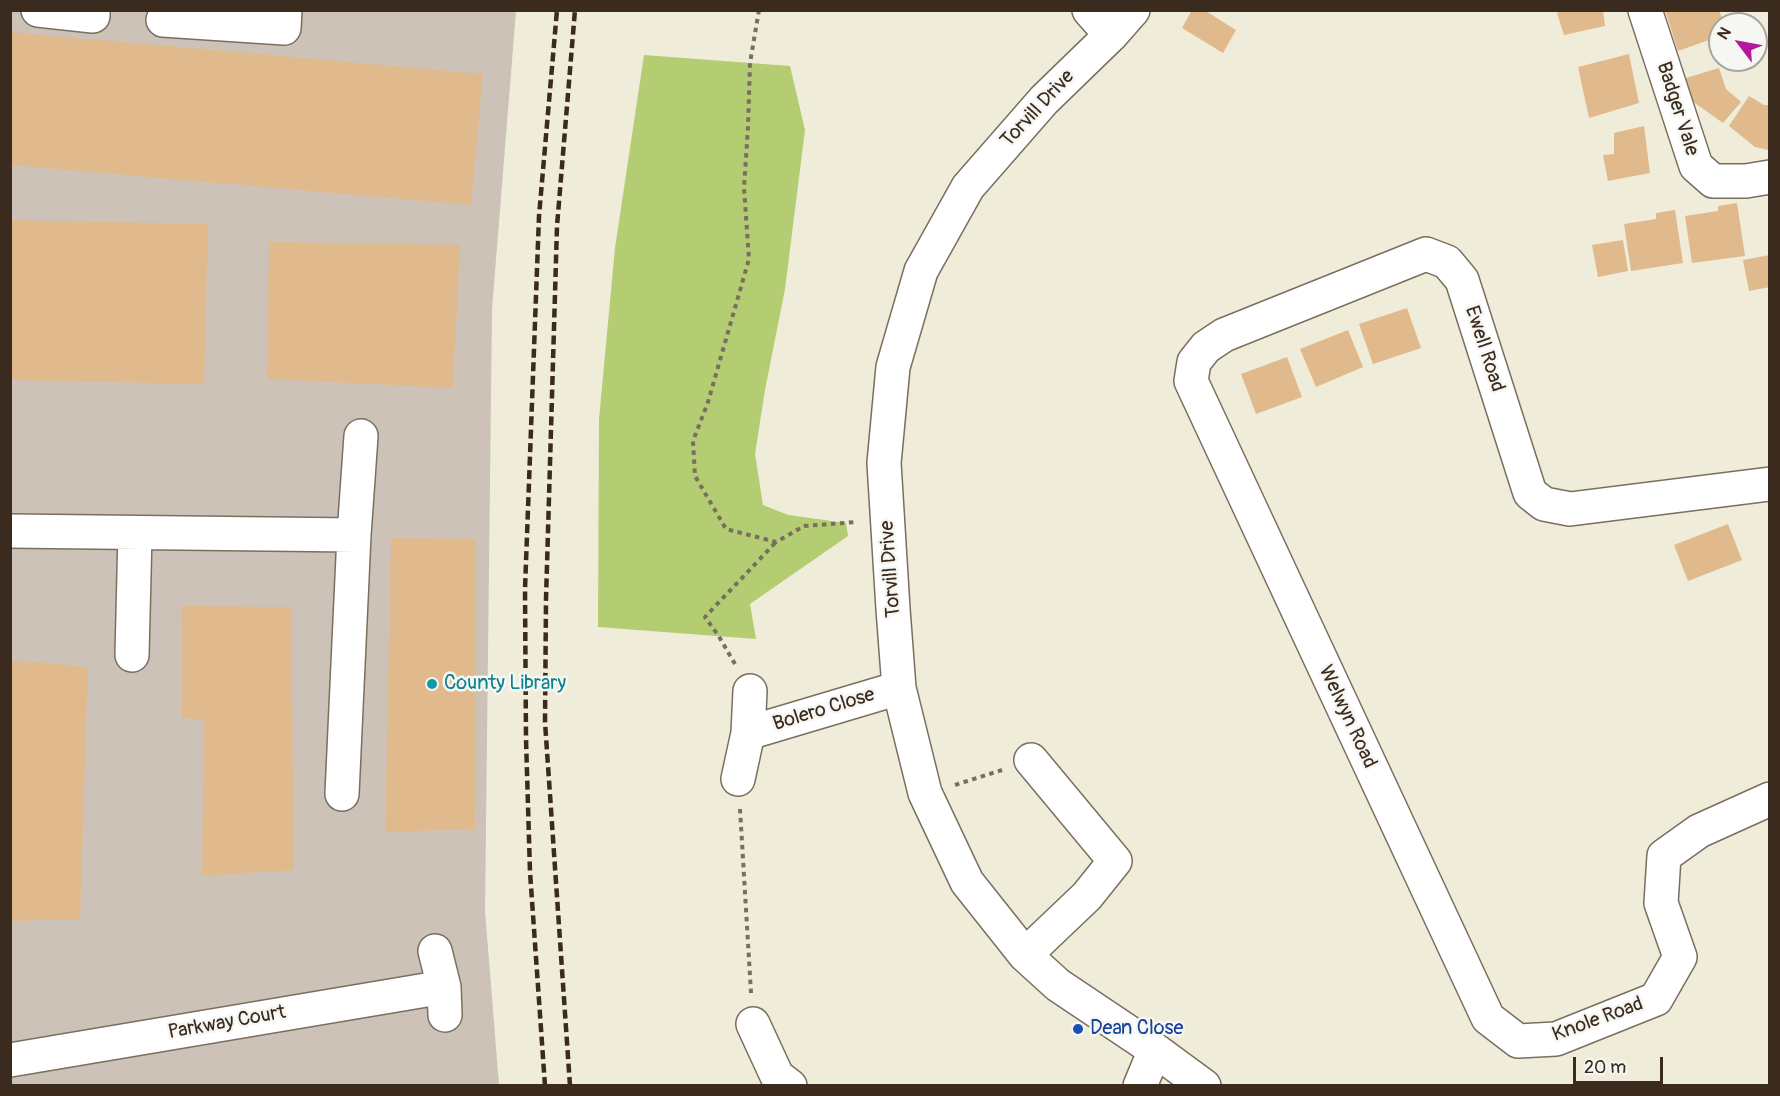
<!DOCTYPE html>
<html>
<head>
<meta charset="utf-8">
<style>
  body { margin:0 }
  #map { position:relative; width:1780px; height:1096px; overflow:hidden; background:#efecd9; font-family:Pangolin,sans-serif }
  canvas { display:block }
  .frame { position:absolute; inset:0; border:12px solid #3b2a1e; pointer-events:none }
  .north { position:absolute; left:1708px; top:12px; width:60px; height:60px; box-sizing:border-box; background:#f6f6f2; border:2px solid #aba49d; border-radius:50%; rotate:302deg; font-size:16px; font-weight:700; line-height:24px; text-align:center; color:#3b2a1e }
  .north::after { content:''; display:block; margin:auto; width:21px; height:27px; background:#b5179e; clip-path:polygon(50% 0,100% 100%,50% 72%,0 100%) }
  .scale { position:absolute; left:1573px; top:1057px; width:90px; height:27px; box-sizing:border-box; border:3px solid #3b2a1e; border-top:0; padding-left:8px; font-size:18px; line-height:21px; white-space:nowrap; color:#3b2a1e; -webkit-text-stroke:4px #f6f6f2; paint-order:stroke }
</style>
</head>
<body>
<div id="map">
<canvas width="1780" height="1096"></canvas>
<div class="frame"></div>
<div class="north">N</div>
<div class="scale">20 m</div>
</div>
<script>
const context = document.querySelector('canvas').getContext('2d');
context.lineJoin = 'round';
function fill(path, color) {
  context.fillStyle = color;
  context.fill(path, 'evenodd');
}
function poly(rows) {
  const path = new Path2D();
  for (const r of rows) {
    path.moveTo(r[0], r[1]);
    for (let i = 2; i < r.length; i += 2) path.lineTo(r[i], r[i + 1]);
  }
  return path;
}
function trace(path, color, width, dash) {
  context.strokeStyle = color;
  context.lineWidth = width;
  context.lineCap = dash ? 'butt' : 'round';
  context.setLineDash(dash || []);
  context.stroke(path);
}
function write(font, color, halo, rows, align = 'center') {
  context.font = font + ' Pangolin,sans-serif';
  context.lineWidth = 5;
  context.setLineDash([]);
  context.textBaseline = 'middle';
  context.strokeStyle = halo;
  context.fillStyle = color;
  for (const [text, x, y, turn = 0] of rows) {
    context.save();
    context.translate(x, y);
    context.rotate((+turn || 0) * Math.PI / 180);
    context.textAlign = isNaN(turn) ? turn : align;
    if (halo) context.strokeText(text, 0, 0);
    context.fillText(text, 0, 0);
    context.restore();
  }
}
const industrial = poly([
  [10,11,516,11,492,309,485,911,499,1085,11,1085]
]);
const green = poly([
  [644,55,790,66,805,130,785,289,765,390,755,454,763,505,788,515,846,523,848,536,750,604,756,639,598,627,599,419,615,248]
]);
const building = poly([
  [1192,10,1204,10,1236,30,1223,53,1182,28],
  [1562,10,1603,10,1605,26,1564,35,1557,13],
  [1665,10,1719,10,1724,24,1720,24,1720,36,1678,51],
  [10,32,483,74,471,205,10,165],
  [1629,54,1639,103,1589,118,1578,67],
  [1719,68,1726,89,1741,102,1723,123,1692,101,1686,78],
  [1749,96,1764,105,1770,105,1770,150,1768,150,1755,147,1729,126],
  [1644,126,1650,173,1608,181,1603,155,1614,154,1614,133],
  [1737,203,1745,256,1692,263,1685,216,1718,211,1718,206],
  [1675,210,1683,263,1631,271,1624,224,1656,219,1656,213],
  [10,220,208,224,204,384,10,380],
  [1623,240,1628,271,1598,277,1592,245],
  [269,242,460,245,453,388,267,379],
  [1770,255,1770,287,1749,291,1743,260],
  [1407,308,1421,348,1373,364,1359,324],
  [1348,330,1363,367,1316,387,1300,349],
  [1287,357,1302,397,1256,414,1241,374],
  [1728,524,1742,560,1688,581,1674,545],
  [391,538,476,539,475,829,385,832],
  [181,606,291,607,294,870,202,876,204,721,182,717],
  [10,660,88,667,80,919,10,921]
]);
const path = poly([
  [759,10,750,63,748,127,744,188,749,259,708,402,693,441,695,476,726,529,776,542,804,526,857,522],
  [735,664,718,635,705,617,776,542],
  [955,785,1002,770],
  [740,809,751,993]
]);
const minor = poly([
  [38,10,93,16,93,10],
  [1089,10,1111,35],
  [1133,10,1111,35,1044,100,968,187,921,271,893,367,884,463,893,609,899,688,925,793,967,882,1025,955,1058,985,1155,1050,1204,1086],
  [1645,10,1696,166,1713,181,1746,181,1770,177],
  [163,20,284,28,285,10],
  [1770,484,1570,509,1544,504,1530,493,1462,280,1447,262,1426,254,1224,335,1206,347,1194,362,1191,381,1488,1018,1518,1041,1556,1039,1656,999,1680,957,1661,903,1664,856,1699,831,1770,799],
  [10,531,354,535],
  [132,655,135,533],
  [748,733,750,691],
  [738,779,748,733,899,688],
  [342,794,354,535,361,436],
  [435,951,444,987,445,1015],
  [1025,955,1087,896,1115,861,1031,760],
  [753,1024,777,1076,790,1086],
  [10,1060,444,987],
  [1140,1086,1155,1050]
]);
const rail = poly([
  [545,1086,530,872,526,739,525,589,539,216,557,10],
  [570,1086,545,722,546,599,557,226,575,10]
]);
const markers = [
  [432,684,6,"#0f9aa8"],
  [1078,1029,6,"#1a4fb4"]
];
const streetNames = [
  ["Torvill Drive",1038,109,-47],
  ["Badger Vale",1677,109,72],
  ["Ewell Road",1484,349,72],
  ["Torvill Drive",891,569,-94],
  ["Bolero Close",824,710,-17],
  ["Welwyn Road",1347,717,65],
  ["Knole Road",1598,1020,-20],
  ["Parkway Court",227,1023,-10]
];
const cultureNames = [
  ["County Library",444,684]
];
const transitNames = [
  ["Dean Close",1090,1029]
];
fill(industrial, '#ccc2b8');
fill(green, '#b4cd73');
fill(building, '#e0ba8d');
trace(minor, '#7a6e5f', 36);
trace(path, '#7a6e5f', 4, [4.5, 4.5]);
trace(minor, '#fff', 33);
trace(rail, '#3b2a1e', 4.5, [9, 4.5]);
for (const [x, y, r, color] of markers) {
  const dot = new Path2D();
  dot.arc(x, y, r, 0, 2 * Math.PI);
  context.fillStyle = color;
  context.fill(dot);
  trace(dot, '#f6f6f2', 2);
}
write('20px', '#3b2a1e', '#f6f6f2', streetNames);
write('20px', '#0d838f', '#f6f6f2', cultureNames, 'left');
write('20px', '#164399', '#f6f6f2', transitNames, 'left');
</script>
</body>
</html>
